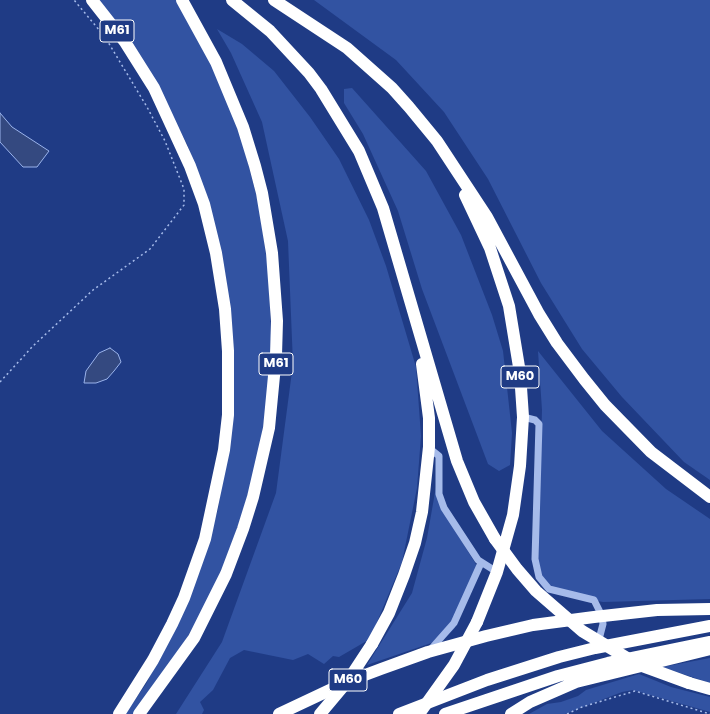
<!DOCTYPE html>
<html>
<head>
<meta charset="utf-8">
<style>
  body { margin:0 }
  canvas { display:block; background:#1f3b85 }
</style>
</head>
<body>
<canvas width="710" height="714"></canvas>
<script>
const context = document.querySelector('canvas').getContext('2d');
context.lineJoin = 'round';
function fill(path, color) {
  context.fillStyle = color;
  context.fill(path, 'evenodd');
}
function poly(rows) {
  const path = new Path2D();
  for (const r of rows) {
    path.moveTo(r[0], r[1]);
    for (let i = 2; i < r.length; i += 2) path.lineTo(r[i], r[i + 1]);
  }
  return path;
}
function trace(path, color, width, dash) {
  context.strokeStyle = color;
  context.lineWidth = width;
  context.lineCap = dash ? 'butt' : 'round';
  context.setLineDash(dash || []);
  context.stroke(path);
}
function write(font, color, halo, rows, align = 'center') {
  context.font = font + ' Poppins,sans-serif';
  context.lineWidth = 3.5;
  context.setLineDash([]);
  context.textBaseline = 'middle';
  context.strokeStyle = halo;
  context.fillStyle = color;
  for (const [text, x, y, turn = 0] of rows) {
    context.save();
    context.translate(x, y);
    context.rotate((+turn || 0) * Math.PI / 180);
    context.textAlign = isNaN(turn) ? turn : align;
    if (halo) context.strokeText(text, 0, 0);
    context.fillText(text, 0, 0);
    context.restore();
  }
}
const green = poly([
  [99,0,177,0,197,31,240,132,259,206,269,276,271,337,267,403,257,462,242,515,224,564,205,606,176,657,134,714,125,714,146,684,163,651,204,559,218,509,226,458,232,339,226,278,211,213,187,144,147,68],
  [314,0,710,0,710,480,684,462,622,397,582,349,541,283,488,179,444,112,396,60],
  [217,29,242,44,274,71,310,117,339,159,369,220,386,266,416,367,421,436,417,488,402,562,370,639,339,657,333,656,324,664,308,654,293,660,244,650,230,658,213,690,200,702,204,710,202,714,176,714,222,642,276,493,293,364,288,241,262,122,231,53],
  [352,88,426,171,461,235,492,315,503,351,512,433,510,465,499,471,488,464,422,289,398,211,363,134,344,103,344,89],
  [538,351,602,431,666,489,710,519,710,599,603,602,560,594,544,583,538,561,542,410],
  [440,464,442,509,480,571,454,629,443,639,367,665,412,593,427,538],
  [710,658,710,683,662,667],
  [639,674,671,687,710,697,710,712,633,690,622,692,565,714,529,714,547,704,561,702,578,696,586,690]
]);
const water = poly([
  [0,113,12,127,49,151,37,167,23,167,0,142,0,113],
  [110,348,118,354,121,362,114,371,107,379,96,383,84,383,86,371,99,353,110,348]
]);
const path = poly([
  [0,382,33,346,93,290,150,249,184,205,184,189,165,141,147,107,105,37,74,0],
  [567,714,582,707,635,691,710,714]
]);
const minor = poly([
  [523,417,535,420,539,424,535,559,539,577,549,589,594,600,602,616,603,624,598,643],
  [429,448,439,456,439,494,444,508,478,560,497,572],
  [431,649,454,623,481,563]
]);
const highway = poly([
  [92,0,125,42,154,88,190,166,204,204,216,253,225,309,228,351,228,415,224,450,205,539,184,598,172,624,153,660,119,714],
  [232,0,270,31,309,73,321,89,359,151,383,208,457,461,474,502,495,539],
  [274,0,347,48,392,88,409,107,437,141,487,217,539,314,557,343,584,379,605,405,651,452,710,497],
  [465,195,490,248,509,306,520,373,523,417,520,466,513,515,497,572,477,622],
  [372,644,389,613,404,575,415,543,422,512,429,447,429,418,422,364],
  [689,683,710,689],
  [139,714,194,638,226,574,243,529,253,497,269,428,276,355,277,321,272,253,262,193,255,166,243,127,216,62,182,0],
  [279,714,349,681,381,669,428,652,486,636,533,625,594,617,657,610,710,609],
  [399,714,487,680,559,657,595,648,710,626],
  [445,714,558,676,608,663,710,642],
  [511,714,530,702,576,682,710,649]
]);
const highwayBridge = poly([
  [495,539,517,569,536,591,582,631,637,664,689,683],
  [320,714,347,682,372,644],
  [419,714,454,665,477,622]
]);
const shields = [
  [117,31,34],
  [276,364,34],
  [520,377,38],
  [348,680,38]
];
const shieldNames = [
  ["M61",117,31],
  ["M61",276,364],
  ["M60",520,377],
  ["M60",348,680]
];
fill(green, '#3253a2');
fill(water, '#344980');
trace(water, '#9ab3eb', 1);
trace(path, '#a6bbea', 1.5, [2, 3]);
trace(minor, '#a6bbea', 7);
trace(highway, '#fff', 12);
trace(highwayBridge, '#fff', 12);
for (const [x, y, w] of shields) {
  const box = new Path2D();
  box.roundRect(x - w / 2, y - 11, w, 22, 3);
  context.fillStyle = '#1f3b85';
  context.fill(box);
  trace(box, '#fff', 1);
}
write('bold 13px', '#fff', null, shieldNames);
</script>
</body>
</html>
